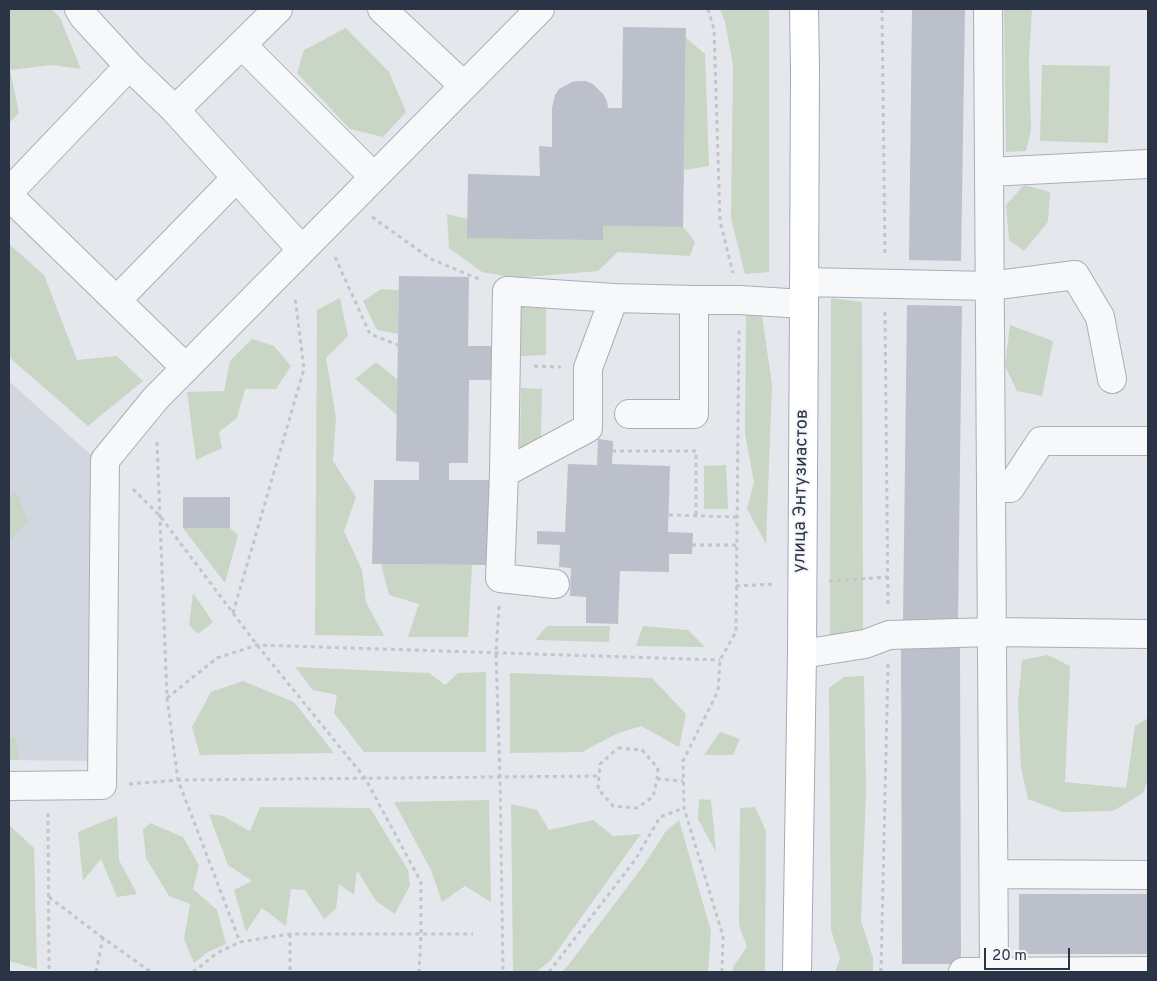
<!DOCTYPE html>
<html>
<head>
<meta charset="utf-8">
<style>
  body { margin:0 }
  #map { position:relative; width:1157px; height:981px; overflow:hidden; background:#e4e7ec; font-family:Overpass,sans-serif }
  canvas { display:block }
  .frame { position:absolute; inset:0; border:10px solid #2b3445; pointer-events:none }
  .scale { position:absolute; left:984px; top:948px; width:86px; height:22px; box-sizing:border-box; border:2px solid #2b3445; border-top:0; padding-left:6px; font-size:15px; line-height:18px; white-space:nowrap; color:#2b3445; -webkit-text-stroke:4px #f4f6f9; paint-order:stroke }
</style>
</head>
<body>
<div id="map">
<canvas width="1157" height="981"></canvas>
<div class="frame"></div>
<div class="scale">20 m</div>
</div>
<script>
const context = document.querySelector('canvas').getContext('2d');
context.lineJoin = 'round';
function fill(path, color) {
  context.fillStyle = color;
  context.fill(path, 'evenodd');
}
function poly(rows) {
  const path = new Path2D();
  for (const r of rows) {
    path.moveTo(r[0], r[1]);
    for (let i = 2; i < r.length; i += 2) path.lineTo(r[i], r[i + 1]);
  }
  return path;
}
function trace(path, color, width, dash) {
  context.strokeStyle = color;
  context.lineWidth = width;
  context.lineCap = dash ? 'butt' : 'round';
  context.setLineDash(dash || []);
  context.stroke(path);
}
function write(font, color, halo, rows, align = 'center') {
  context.font = font + ' Overpass,sans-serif';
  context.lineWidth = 4;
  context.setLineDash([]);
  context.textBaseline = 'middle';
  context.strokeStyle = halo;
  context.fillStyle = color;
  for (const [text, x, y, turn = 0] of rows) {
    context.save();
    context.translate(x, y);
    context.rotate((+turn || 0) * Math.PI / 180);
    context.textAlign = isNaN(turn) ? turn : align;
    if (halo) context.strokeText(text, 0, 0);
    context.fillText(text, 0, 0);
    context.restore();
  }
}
const built = poly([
  [9,381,92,456,91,761,9,760]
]);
const green = poly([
  [9,9,52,9,60,18,81,69,51,65,10,70,19,113,9,123],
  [720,9,769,9,769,272,745,274,731,218,733,65,725,21],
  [1004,9,1032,9,1029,59,1031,130,1026,151,1006,152],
  [346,28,389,72,406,112,383,137,350,129,297,73,304,50],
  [686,38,705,54,709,166,684,170],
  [1042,65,1110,66,1108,143,1040,141],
  [1024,185,1050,192,1048,222,1024,251,1009,240,1006,205],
  [447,214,467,219,603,239,603,226,683,227,695,242,690,256,618,252,598,271,516,278,482,272,449,248],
  [9,244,44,275,77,360,117,356,143,381,88,426,9,357],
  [381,289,399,290,398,334,377,330,363,301],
  [340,298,348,336,326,358,336,418,333,461,356,497,344,531,362,570,366,602,384,636,315,635,317,310],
  [831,298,862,302,863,629,830,639],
  [521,304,546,304,546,355,521,356],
  [746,313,762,316,772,384,766,544,747,509,754,482,745,434],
  [1010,325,1053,341,1042,396,1017,391,1005,366],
  [252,339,274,346,291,366,276,389,245,389,237,418,219,432,222,448,196,460,187,392,224,391,230,361],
  [376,362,397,379,397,415,355,379],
  [521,388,542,389,541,437,520,448],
  [726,465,728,509,704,509,704,466],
  [16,492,28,520,9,542,9,496],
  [183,528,230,528,238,535,225,583],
  [381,564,472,565,468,637,408,637,419,604,389,595],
  [193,593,213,622,198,634,189,625],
  [547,626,610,626,609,642,535,640],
  [643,626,688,630,705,647,636,646],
  [1048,655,1070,666,1065,782,1126,788,1135,726,1148,718,1148,779,1143,793,1113,811,1062,812,1028,799,1021,768,1018,704,1022,660],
  [295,667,429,673,445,685,458,673,486,672,486,752,364,752,334,713,337,695,313,690],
  [510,673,652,678,686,714,679,747,641,726,616,734,582,752,510,753],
  [864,676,866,792,861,921,873,958,873,972,835,972,840,958,831,930,829,688,844,677],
  [243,681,294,702,334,753,200,755,192,727,211,692],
  [720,732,740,739,733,755,704,755],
  [9,738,16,738,19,760,9,760],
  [699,799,711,800,716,852,698,819],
  [489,800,491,902,465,886,442,902,431,870,394,802],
  [511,804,537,810,549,830,593,820,613,836,641,834,550,961,536,972,513,972],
  [260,807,370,808,408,870,410,885,395,914,376,901,357,870,354,895,339,884,336,909,324,919,305,890,291,889,286,926,262,908,246,932,234,890,252,881,228,865,209,814,223,816,250,831],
  [755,807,766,831,765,972,733,972,733,967,747,947,739,925,740,808],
  [117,816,119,860,137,894,117,897,101,859,83,881,78,832],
  [679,820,711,931,708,972,561,972,566,968,644,865,666,831],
  [150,823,183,837,199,865,193,889,217,910,226,944,208,952,194,963,184,939,190,904,169,896,146,858,143,830],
  [9,825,34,848,37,969,9,961]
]);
const building = poly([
  [912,9,965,9,961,261,909,260],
  [623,27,686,28,683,227,603,226,603,240,467,238,468,174,540,176,539,146,552,147,552,108,555,95,559,89,572,82,579,81,586,81,593,84,603,94,607,101,608,108,622,108],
  [399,276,469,277,468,346,492,346,491,380,469,380,468,463,449,463,449,480,489,480,488,565,372,564,374,480,419,480,419,462,396,461],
  [907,305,962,306,958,621,903,620],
  [598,439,613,441,612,464,670,466,668,532,693,533,692,554,669,554,669,572,620,571,618,624,586,623,586,597,570,596,571,568,559,567,560,545,537,544,537,531,565,532,568,464,597,465],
  [183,497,230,497,230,528,183,528],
  [901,644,960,644,961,964,902,964],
  [1019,894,1148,894,1148,954,1019,954]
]);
const path = poly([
  [708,9,714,29,720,221,733,273],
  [882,9,885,256],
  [372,217,431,259,481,280],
  [335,257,370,334,398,345],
  [885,312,888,608],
  [534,366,561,367],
  [157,442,167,698,178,780,240,942],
  [612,451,696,451,696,516],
  [133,489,160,516,257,645,365,778,421,882,421,934,419,972],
  [669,515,737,517],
  [692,545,737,545],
  [829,581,888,577],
  [736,586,776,584],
  [499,606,496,653,500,777,503,972],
  [233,613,304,369,295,297],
  [167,698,217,658,257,645,720,660],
  [618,748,642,750,658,768,657,779,653,797,637,808,613,806,598,789,600,764,618,748],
  [657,779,683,781],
  [129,784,178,780,599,776],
  [48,813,49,972],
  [49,897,103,938],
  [290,934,290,972],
  [96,972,103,938,151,972],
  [193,972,217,953,240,942,290,934,473,934],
  [549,972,635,860,660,817,684,808],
  [722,972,723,936,684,808,683,761,718,691,720,660,736,632,739,329],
  [881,972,888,664]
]);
const minor = poly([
  [79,9,84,17,129,66,175,110,302,250],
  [382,9,464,86],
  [988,9,994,972],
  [242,45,374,177],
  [175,110,278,9],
  [989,172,1148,164],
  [9,192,129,66],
  [9,196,186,368],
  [804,282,990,286,1075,275,1100,317,1112,379],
  [117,300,236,178],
  [629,414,694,414,694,300],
  [504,473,588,428,588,368,614,298,694,300,739,300,804,304],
  [991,487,1010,488,1041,441,1148,441],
  [555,584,500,578,504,473,507,291,614,298],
  [802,654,865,644,889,635,992,632,1148,634],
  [9,786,102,785,105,460,155,399,540,9],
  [994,874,1148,875],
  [963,972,1148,971]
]);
const major = poly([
  [797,972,802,654,804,304,805,68,804,9]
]);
const streetNames = [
  ["улица Энтузиастов",802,491,-89]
];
fill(built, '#d2d6de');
fill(green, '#c9d6c5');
fill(building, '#bbc0ca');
trace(minor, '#a9aeb7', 30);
trace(major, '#a3abb8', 30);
trace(path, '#c2c5cb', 3, [4, 4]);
trace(minor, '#f7f8fa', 28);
trace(major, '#fff', 28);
write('18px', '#2b3445', '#f4f6f9', streetNames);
</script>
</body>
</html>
